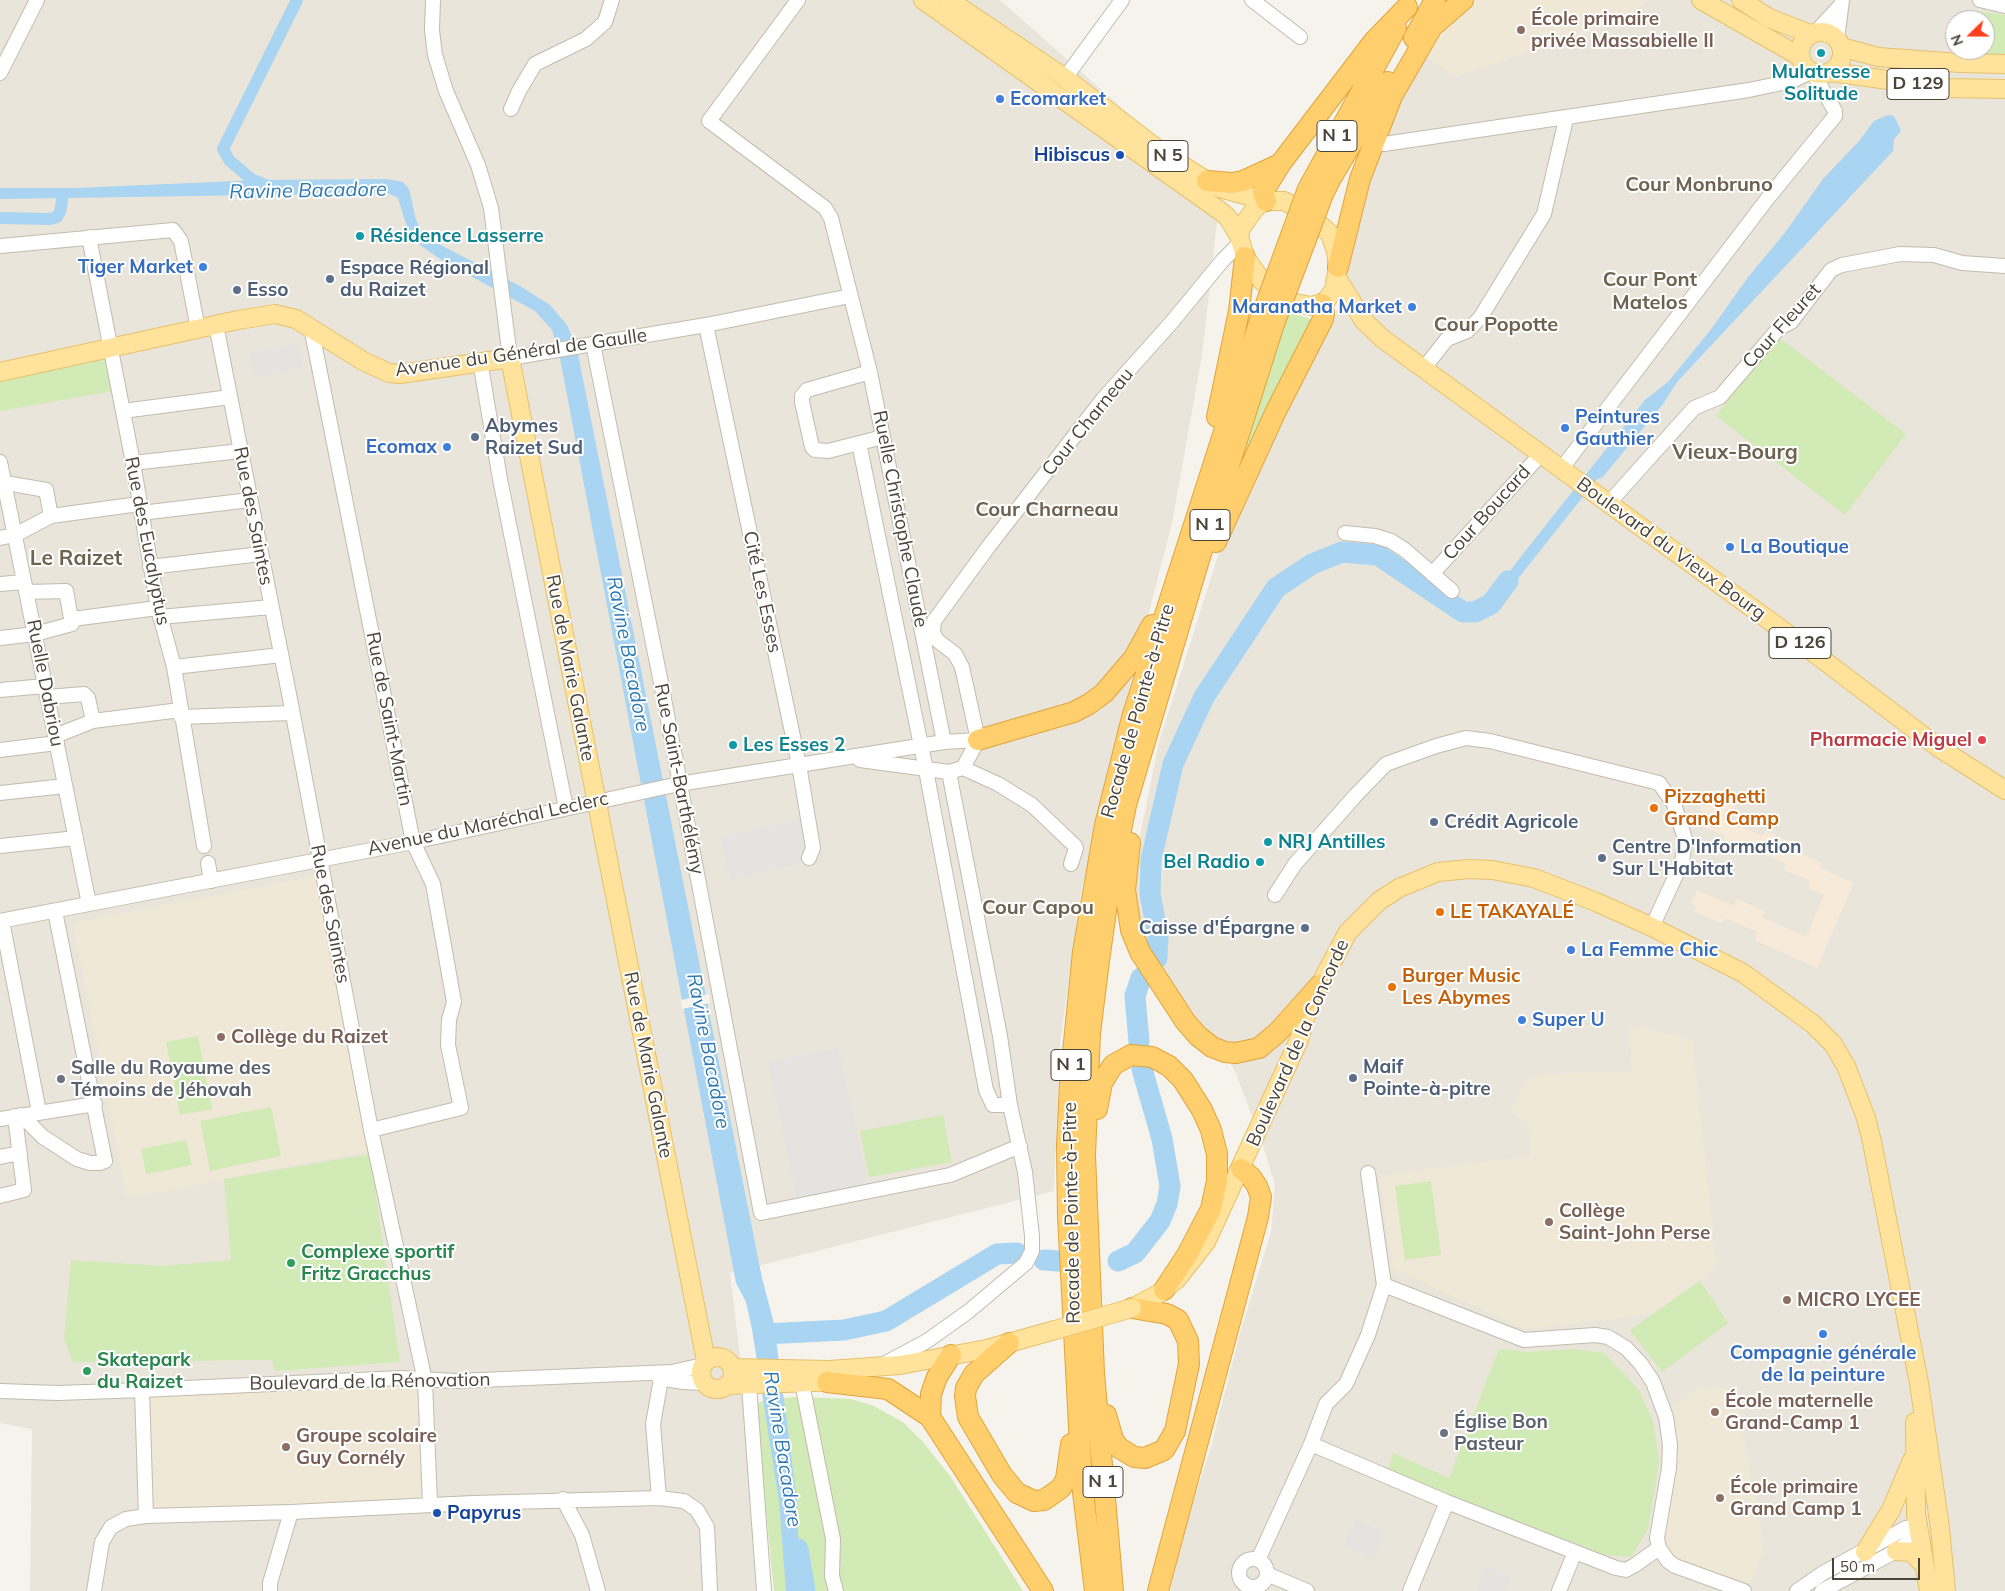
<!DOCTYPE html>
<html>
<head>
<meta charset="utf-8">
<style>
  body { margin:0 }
  #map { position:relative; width:2005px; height:1591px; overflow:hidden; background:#f6f3ec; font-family:Mulish,sans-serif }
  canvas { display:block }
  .north { position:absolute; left:1945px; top:10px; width:50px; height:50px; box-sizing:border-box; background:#fff; border:1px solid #b7b4b0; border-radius:50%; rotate:248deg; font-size:14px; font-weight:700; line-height:20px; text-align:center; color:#4b4439 }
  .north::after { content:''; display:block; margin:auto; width:18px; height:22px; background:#fc3f1d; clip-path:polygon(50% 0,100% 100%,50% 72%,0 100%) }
  .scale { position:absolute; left:1832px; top:1558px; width:88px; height:22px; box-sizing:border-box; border:2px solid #4b4439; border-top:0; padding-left:6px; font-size:15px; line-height:18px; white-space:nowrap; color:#4b4439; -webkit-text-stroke:4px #fff; paint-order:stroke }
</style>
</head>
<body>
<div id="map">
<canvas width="2005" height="1591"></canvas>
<div class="north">N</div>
<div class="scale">50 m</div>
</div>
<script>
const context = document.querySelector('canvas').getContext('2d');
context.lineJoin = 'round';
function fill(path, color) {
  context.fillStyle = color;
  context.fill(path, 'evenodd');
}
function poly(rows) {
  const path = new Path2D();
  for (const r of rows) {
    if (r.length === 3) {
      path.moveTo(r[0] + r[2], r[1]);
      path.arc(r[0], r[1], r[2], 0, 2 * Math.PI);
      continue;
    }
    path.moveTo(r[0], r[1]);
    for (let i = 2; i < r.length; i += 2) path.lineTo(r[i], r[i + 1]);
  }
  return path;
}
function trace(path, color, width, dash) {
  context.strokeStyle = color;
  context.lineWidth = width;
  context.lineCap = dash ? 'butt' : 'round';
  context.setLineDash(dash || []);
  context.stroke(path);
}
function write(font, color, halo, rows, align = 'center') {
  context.font = font + ' Mulish,sans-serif';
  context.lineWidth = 4;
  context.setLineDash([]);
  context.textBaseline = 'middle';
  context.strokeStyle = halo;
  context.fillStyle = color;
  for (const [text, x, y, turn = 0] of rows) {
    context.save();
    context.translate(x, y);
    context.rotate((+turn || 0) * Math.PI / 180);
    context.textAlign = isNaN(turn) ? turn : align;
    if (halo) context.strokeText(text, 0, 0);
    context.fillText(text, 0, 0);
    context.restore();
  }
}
const residential = poly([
  [0,0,1000,0,1220,195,1202,355,1172,523,1127,697,1081,892,1060,1043,1054,1191,730,1273,768,1591,30,1591,32,1429,0,1423],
  [1648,0,2005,0,2005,1591,1170,1591,1187,1520,1211,1447,1240,1333,1271,1232,1275,1185,1263,1146,1235,1071,1216,1041,1159,970,1134,922,1134,865,1159,742,1221,546,1325,332,1336,314,1359,199,1399,98,1427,57,1456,76,1620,21],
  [1955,20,1985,20,1985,50,1955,50]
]);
const commercial = poly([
  [1707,791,1736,804,1729,821,1762,836,1765,831,1793,843,1790,849,1822,863,1820,868,1854,883,1817,968,1755,940,1758,932,1725,918,1722,924,1695,912,1697,907,1691,904,1697,890,1734,906,1737,899,1765,911,1762,917,1806,937,1824,895,1808,888,1811,881,1784,870,1786,864,1753,849,1750,856,1722,843,1725,836,1703,827,1708,815,1699,810]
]);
const education = poly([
  [1476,0,1648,0,1620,21,1455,77,1427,57,1439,38],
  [317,876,368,1151,127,1198,73,923],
  [1629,1025,1692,1039,1717,1267,1654,1314,1524,1329,1392,1268,1379,1176,1530,1156,1528,1123,1510,1112,1526,1080,1542,1074,1632,1072],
  [425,1381,430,1504,146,1516,142,1390],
  [1708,1387,1735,1389,1764,1548,1750,1583,1747,1584,1675,1556,1668,1548,1663,1538,1674,1429,1673,1408,1698,1388]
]);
const green = poly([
  [1972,10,2005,15,2005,60,1959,58,1961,50,1985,50,1985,20,1970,20],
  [1289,312,1311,319,1269,403,1242,475,1236,469],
  [1777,336,1906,434,1845,515,1716,416],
  [106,359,113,391,0,411,0,381],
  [198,1036,212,1109,180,1115,166,1042],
  [271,1107,281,1156,210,1171,200,1121],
  [943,1115,952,1162,869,1177,860,1131],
  [186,1140,192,1165,146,1174,141,1149],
  [370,1154,400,1362,275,1371,272,1360,73,1362,64,1338,71,1260,163,1266,231,1260,224,1179],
  [1431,1181,1441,1255,1405,1260,1395,1186],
  [1700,1281,1728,1323,1662,1372,1630,1330],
  [1499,1349,1527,1352,1573,1349,1604,1353,1639,1390,1654,1424,1659,1463,1648,1529,1631,1557,1605,1555,1388,1471,1393,1453,1449,1478],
  [796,1397,851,1399,874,1406,904,1423,923,1442,950,1476,1023,1591,774,1591,756,1410,759,1403,764,1400]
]);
const parking = poly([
  [298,342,303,368,255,378,250,352],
  [804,818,813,861,730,880,720,837],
  [838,1047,868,1185,797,1200,768,1062],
  [1355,1520,1384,1532,1373,1558,1344,1546],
  [1486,1565,1511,1575,1505,1591,1476,1591]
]);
const water = poly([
  [1888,115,1894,116,1901,131,1894,139,1893,151,1677,382,1663,404,1602,478,1597,479,1501,600,1491,604,1493,594,1519,559,1645,400,1668,382,1709,332,1749,276,1784,234,1823,179,1859,141,1874,121],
  [387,179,403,182,409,189,416,220,425,237,520,286,550,305,567,325,577,349,762,1278,774,1324,797,1500,798,1533,805,1591,786,1591,779,1501,752,1329,746,1302,736,1283,559,353,552,330,535,311,443,261,417,243,407,227,398,198,388,193,0,199,0,188,75,188,261,180]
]);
const pier = poly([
  [709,994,710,1003,682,1009,681,1000]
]);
const canal = poly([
  [270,187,251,179,229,160,223,149,297,0],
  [0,218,50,219,57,217,60,212,63,195]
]);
const river = poly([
  [1157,958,1158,935,1150,894,1151,860,1173,764,1204,697,1276,588,1312,564,1342,552,1378,555,1463,612,1475,612,1491,604,1508,581],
  [1139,1042,1135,996,1141,978],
  [1044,1260,1058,1261],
  [1118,1261,1135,1253,1160,1221,1167,1204,1170,1186,1162,1139,1142,1069],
  [764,1334,844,1330,886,1321,997,1254,1017,1253],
  [798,1549,805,1591]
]);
const minor = poly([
  [433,0,432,30,435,55,446,91,478,165,491,208,510,358,706,325,850,296],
  [798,0,709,121,825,208,831,218,870,372,944,742],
  [1252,0,1300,37],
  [1980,0,2005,6],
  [1815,33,1840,6],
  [1837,40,1842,0],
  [0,73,37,0],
  [1065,78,1122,0],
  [511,109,519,91,535,64,586,39,605,22,612,0],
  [1384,144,1749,90,1792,81,1810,72],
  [89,237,133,463,158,608,174,667,204,846],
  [0,246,173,230,181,241,198,329],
  [216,325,291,704,371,1130,425,1381,430,1504],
  [706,325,799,765,813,848,809,858],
  [311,327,413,842,433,884,454,1002,449,1020,448,1045,461,1108,371,1130],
  [593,344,661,683,761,1213,950,1175,1020,1146],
  [480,361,500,479,566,808],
  [1424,368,1447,339,1467,331,1480,318,1544,214,1566,119],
  [870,372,807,390,802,396,802,402,812,447,815,450,828,451,883,437],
  [123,411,230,397],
  [859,443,926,770,986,1090,993,1105,1010,1105],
  [0,462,89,904],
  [133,463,240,451],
  [1562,468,1768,198,1835,116,1835,111,1813,73],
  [0,482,46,490,51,516],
  [1608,504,1694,408,1720,397,1779,328,1791,322,1831,270,1842,265,1900,254,1934,255,1962,263,2005,266],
  [141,513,250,500],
  [1345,533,1375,536,1391,541,1405,550,1452,591],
  [0,538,15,535,51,516,139,504],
  [150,567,261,554],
  [1432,574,1542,453],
  [0,584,24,582],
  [160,617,271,607],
  [72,619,158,608],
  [0,638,35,634,72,624,66,591,26,592],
  [174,667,281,655],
  [0,690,45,686],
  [47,697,84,694,88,698,93,721],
  [181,717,291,713],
  [55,736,93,721,180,710],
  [978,740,962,667,955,654,937,640,933,633,934,621,989,546,1103,399,1171,323,1223,260,1240,243],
  [0,750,57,743],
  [860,760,949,772,963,768,998,784,1032,805,1074,845,1076,848,1071,864],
  [963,768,978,740],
  [0,793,65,786],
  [0,846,76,838],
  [208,863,211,881],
  [1275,895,1295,864,1355,796,1386,764,1436,746,1466,738,1490,741,1659,783,1674,804,1685,839,1682,862,1652,927],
  [0,921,413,842,679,784,944,742,978,740],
  [2,921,39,1112],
  [21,1115,43,1137,77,1159,90,1163,100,1163,105,1161,55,911],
  [0,1119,95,1104],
  [0,1157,20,1153],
  [0,1196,24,1190,15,1116],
  [1384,1285,1524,1340,1595,1335,1608,1337,1626,1348,1641,1364,1653,1382,1666,1417,1670,1445,1669,1468,1657,1538,1659,1548,1668,1561,1675,1566,1744,1591],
  [882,1365,927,1341,969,1311,1026,1263,1032,1251,1032,1236,1025,1172,1010,1105,1000,1036,949,772],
  [659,1378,683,1382,705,1383],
  [802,1383,833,1539,832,1576,836,1591],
  [749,1386,764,1591],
  [142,1390,146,1516],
  [0,1391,58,1393,142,1390,401,1378,456,1381,672,1372,703,1365],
  [1311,1444,1447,1502,1410,1591],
  [659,1498,653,1424,661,1379],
  [563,1499,582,1535,598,1591],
  [1447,1502,1616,1568,1626,1570,1635,1565,1659,1548],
  [1253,1573,14],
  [1258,1560,1311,1444,1326,1404,1346,1384,1368,1335,1384,1285,1368,1173],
  [1267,1574,1307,1591],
  [94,1591,102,1542,111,1527,126,1519,146,1516,291,1512,473,1503,659,1498,684,1501,697,1510,707,1527,710,1591],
  [270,1591,270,1583,291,1512],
  [1559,1591,1575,1552],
  [1797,1591,1823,1573,1906,1528,1913,1527,1919,1532,1915,1538,1896,1551,1822,1591]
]);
const major = poly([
  [923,0,1223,213,1229,219,1239,236],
  [949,0,1065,78,1160,151,1207,181,1220,188,1252,197,1260,204],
  [1701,0,1799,56],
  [1741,0,1769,18,1810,34],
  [1821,53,21],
  [1841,47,1878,57,1960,63,2005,64],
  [1831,72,1946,88,2005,89],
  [1266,201,1284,201,1292,205,1311,216,1330,234,1336,251,1338,267,1334,290,1325,302,1311,306,1295,303,1280,296,1262,281,1245,257,1239,236,1241,228,1256,207,1266,201],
  [1337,278,1364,321,1383,339,1818,656,1938,747,2005,790],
  [0,372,238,320,275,314,296,319,363,361,389,373,400,374,510,358,706,1361],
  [1324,977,1348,932,1379,901,1399,888,1438,872,1469,869,1492,870,1534,878,1596,902,1652,927,1743,973,1813,1024,1833,1044,1846,1066,1866,1118,1872,1142,1919,1383,1940,1528,1946,1591],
  [1132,1308,1160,1293,1177,1279,1206,1242,1299,1040,1305,1018,1316,994],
  [717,1373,16],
  [732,1368,829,1370,900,1365,987,1349,1055,1330],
  [728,1385,840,1381],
  [1915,1422,1916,1514,1929,1591],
  [1896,1551,1911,1552,1925,1566],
  [1865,1552,1891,1510,1912,1460]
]);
const highway = poly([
  [1423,35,1463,0],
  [1414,38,1435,0],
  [1207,181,1232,183,1243,181,1280,164],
  [1308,189,1396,28],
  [1323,194,1330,180,1388,82],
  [1266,201,1263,192,1281,163,1374,41,1407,7],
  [1338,267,1360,179,1392,96,1432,27],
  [1217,417,1239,311,1245,257],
  [1216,542,1276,411,1323,319,1324,313,1322,304],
  [978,740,1074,712,1089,704,1104,693,1134,658,1152,625],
  [1130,843,1125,890,1131,930,1140,952,1185,1021,1198,1036,1212,1047,1225,1052,1236,1053,1259,1048,1278,1032,1320,985],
  [1097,1109,1102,1083,1113,1065,1131,1055,1152,1057,1169,1066,1183,1080,1202,1110,1211,1130,1217,1154,1217,1181,1211,1209,1187,1255,1164,1290],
  [1009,1343,974,1374,966,1388,965,1396,968,1417,1002,1475,1017,1493,1034,1501,1044,1500,1061,1488,1066,1479,1071,1444],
  [827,1382,888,1389,930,1417,1043,1591],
  [1106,1415,1113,1439,1118,1447,1134,1457,1145,1458,1164,1450,1175,1431,1189,1364,1188,1341,1178,1320,1167,1314,1132,1308],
  [930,1417,931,1394,937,1377,951,1355],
  [1095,1591,1082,1484,1068,1216,1067,1145,1070,1083,1083,952,1105,825,1133,714,1260,320],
  [1113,1591,1094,1373,1085,1155,1090,1033,1099,961,1109,890,1126,805,1198,563,1274,324],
  [1158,1591,1258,1217,1261,1197,1257,1186,1251,1177,1241,1169]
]);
const majorBridge = poly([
  [1055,1330,1132,1308]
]);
const highwayBridge = poly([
  [1260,320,1308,189],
  [1274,324,1323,194]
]);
const markers = [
  [1521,30,5,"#8d6e63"],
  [1821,53,5,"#0f9aa8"],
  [1000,99,5,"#3f7fe0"],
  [1120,155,5,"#1a4fb4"],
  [360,236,5,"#0f9aa8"],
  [203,267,5,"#3f7fe0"],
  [330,279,5,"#5c6f8a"],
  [237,290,5,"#5c6f8a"],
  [1412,307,5,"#3f7fe0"],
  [1565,428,5,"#3f7fe0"],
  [475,437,5,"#5c6f8a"],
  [447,447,5,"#3f7fe0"],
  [1730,547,5,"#3f7fe0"],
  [1982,740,5,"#e0444e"],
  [733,745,5,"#0f9aa8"],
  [1654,808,5,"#e8710a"],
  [1434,822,5,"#5c6f8a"],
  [1268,842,5,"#0f9aa8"],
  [1602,858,5,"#5c6f8a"],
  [1260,862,5,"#0f9aa8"],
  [1440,912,5,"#e8710a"],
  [1305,928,5,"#5c6f8a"],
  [1571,950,5,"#3f7fe0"],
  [1392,987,5,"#e8710a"],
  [1522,1020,5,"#3f7fe0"],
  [221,1037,5,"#8d6e63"],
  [1353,1078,5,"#5c6f8a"],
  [61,1079,5,"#6b7280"],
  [1549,1222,5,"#8d6e63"],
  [291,1263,5,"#2e9e5b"],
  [1787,1300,5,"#8d6e63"],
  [1823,1334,5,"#3f7fe0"],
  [87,1371,5,"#2e9e5b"],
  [1715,1412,5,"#8d6e63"],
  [1444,1433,5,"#6b7280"],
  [286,1447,5,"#8d6e63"],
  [1720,1498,5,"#8d6e63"],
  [437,1513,5,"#1a4fb4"]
];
const shields = [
  [1918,84,62],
  [1337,136,40],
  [1168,156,40],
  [1210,525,40],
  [1800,643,62],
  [1071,1065,40],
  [1103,1482,40]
];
const shieldNames = [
  ["D 129",1918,84],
  ["N 1",1337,136],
  ["N 5",1168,156],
  ["N 1",1210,525],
  ["D 126",1800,643],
  ["N 1",1071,1065],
  ["N 1",1103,1482]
];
const educationNames = [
  ["École primaire",1531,19],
  ["privée Massabielle II",1531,41],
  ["Collège du Raizet",231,1037],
  ["Collège",1559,1211],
  ["Saint-John Perse",1559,1233],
  ["MICRO LYCEE",1797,1300],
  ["École maternelle",1725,1401],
  ["Grand-Camp 1",1725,1423],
  ["Groupe scolaire",296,1436],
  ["Guy Cornély",296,1458],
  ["École primaire",1730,1487],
  ["Grand Camp 1",1730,1509]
];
const cultureNames = [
  ["Mulatresse",1821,72,"center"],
  ["Solitude",1821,94,"center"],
  ["Résidence Lasserre",370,236],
  ["Les Esses 2",743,745],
  ["NRJ Antilles",1278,842],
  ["Bel Radio",1250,862,"right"]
];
const shopNames = [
  ["Ecomarket",1010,99],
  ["Tiger Market",193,267,"right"],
  ["Maranatha Market",1402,307,"right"],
  ["Peintures",1575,417],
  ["Gauthier",1575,439],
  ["Ecomax",437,447,"right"],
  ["La Boutique",1740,547],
  ["La Femme Chic",1581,950],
  ["Super U",1532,1020],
  ["Compagnie générale",1823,1353,"center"],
  ["de la peinture",1823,1375,"center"]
];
const transitNames = [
  ["Hibiscus",1110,155],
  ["Papyrus",447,1513,"left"]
];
const serviceNames = [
  ["Espace Régional",340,268],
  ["du Raizet",340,290],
  ["Esso",247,290],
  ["Abymes",485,426],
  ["Raizet Sud",485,448],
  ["Crédit Agricole",1444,822],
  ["Centre D'Information",1612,847],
  ["Sur L'Habitat",1612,869],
  ["Caisse d'Épargne",1295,928,"right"],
  ["Maif",1363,1067],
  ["Pointe-à-pitre",1363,1089]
];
const streetNames = [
  ["Cour Fleuret",1782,326,-48],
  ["Avenue du Général de Gaulle",521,353,-8],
  ["Cour Charneau",1088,422,-51],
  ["Cour Boucard",1487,513,-48],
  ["Rue des Saintes",253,516,79],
  ["Ruelle Christophe Claude",900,519,79],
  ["Rue des Eucalyptus",147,541,79],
  ["Boulevard du Vieux Bourg",1671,549,36],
  ["Cité Les Esses",762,592,78],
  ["Rue de Marie Galante",570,668,79],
  ["Ruelle Dabriou",45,683,79],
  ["Rocade de Pointe-à-Pitre",1138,711,-74],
  ["Rue de Saint-Martin",389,719,79],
  ["Rue Saint-Barthélémy",679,779,79],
  ["Avenue du Maréchal Leclerc",488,824,-12],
  ["Rue des Saintes",330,914,79],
  ["Boulevard de la Concorde",1298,1043,-66],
  ["Rue de Marie Galante",648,1065,79],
  ["Rocade de Pointe-à-Pitre",1072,1213,-91],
  ["Boulevard de la Rénovation",370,1382,-1]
];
const healthNames = [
  ["Pharmacie Miguel",1972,740]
];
const foodNames = [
  ["Pizzaghetti",1664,797],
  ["Grand Camp",1664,819],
  ["LE TAKAYALÉ",1450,912],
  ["Burger Music",1402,976],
  ["Les Abymes",1402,998]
];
const worshipNames = [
  ["Salle du Royaume des",71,1068],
  ["Témoins de Jéhovah",71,1090],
  ["Église Bon",1454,1422],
  ["Pasteur",1454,1444]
];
const leisureNames = [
  ["Complexe sportif",301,1252],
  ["Fritz Gracchus",301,1274],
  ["Skatepark",97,1360],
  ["du Raizet",97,1382]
];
const neighbourhoodNames = [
  ["Cour Monbruno",1699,185],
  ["Cour Pont",1650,280],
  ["Matelos",1650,303],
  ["Cour Popotte",1496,325],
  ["Cour Charneau",1047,510],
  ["Cour Capou",1038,908]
];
const waterNames = [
  ["Ravine Bacadore",308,191,-1],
  ["Ravine Bacadore",628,654,79],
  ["Ravine Bacadore",708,1051,79],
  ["Ravine Bacadore",782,1449,81]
];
const quarterNames = [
  ["Vieux-Bourg",1735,453],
  ["Le Raizet",76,559]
];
fill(residential, '#eae5da');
fill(commercial, '#f7ead8');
fill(education, '#efe8d6');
fill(green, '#d2eab5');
fill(parking, '#e5e3e0');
fill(water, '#a9d4f2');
fill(pier, '#f6f3ec');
trace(canal, '#a9d4f2', 12);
trace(river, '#a9d4f2', 21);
trace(minor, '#c2bbae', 16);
trace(major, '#e6c16a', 20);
trace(highway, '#e0a43c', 22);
trace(minor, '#fff', 14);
trace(major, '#ffe39c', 18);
trace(highway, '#ffcf6e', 20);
trace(majorBridge, '#e6c16a', 20, []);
trace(highwayBridge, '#e0a43c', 22, []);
trace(majorBridge, '#ffe39c', 18);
trace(highwayBridge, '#ffcf6e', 20);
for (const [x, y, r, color] of markers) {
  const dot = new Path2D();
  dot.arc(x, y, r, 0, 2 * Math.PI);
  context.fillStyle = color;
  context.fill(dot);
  trace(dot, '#fff', 2);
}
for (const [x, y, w] of shields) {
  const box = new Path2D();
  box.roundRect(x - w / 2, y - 15.5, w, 31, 4);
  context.fillStyle = '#fff';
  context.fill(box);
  trace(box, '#4b4439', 1);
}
write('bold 18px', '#4b4439', null, shieldNames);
write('bold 19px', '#785e54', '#fff', educationNames, 'left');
write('bold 19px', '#0d838f', '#fff', cultureNames, 'left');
write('bold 19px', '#366cbe', '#fff', shopNames, 'left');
write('bold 19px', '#164399', '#fff', transitNames, 'right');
write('bold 19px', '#4e5e75', '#fff', serviceNames, 'left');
write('19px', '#4b4439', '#fff', streetNames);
write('bold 19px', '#be3a42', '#fff', healthNames, 'right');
write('bold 19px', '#c56008', '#fff', foodNames, 'left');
write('bold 19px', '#5b616d', '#fff', worshipNames, 'left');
write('bold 19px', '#27864d', '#fff', leisureNames, 'left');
write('bold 20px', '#6e6250', '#fff', neighbourhoodNames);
write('italic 20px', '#2e7ab2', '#fff', waterNames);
write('bold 21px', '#6e6250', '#fff', quarterNames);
</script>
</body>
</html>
